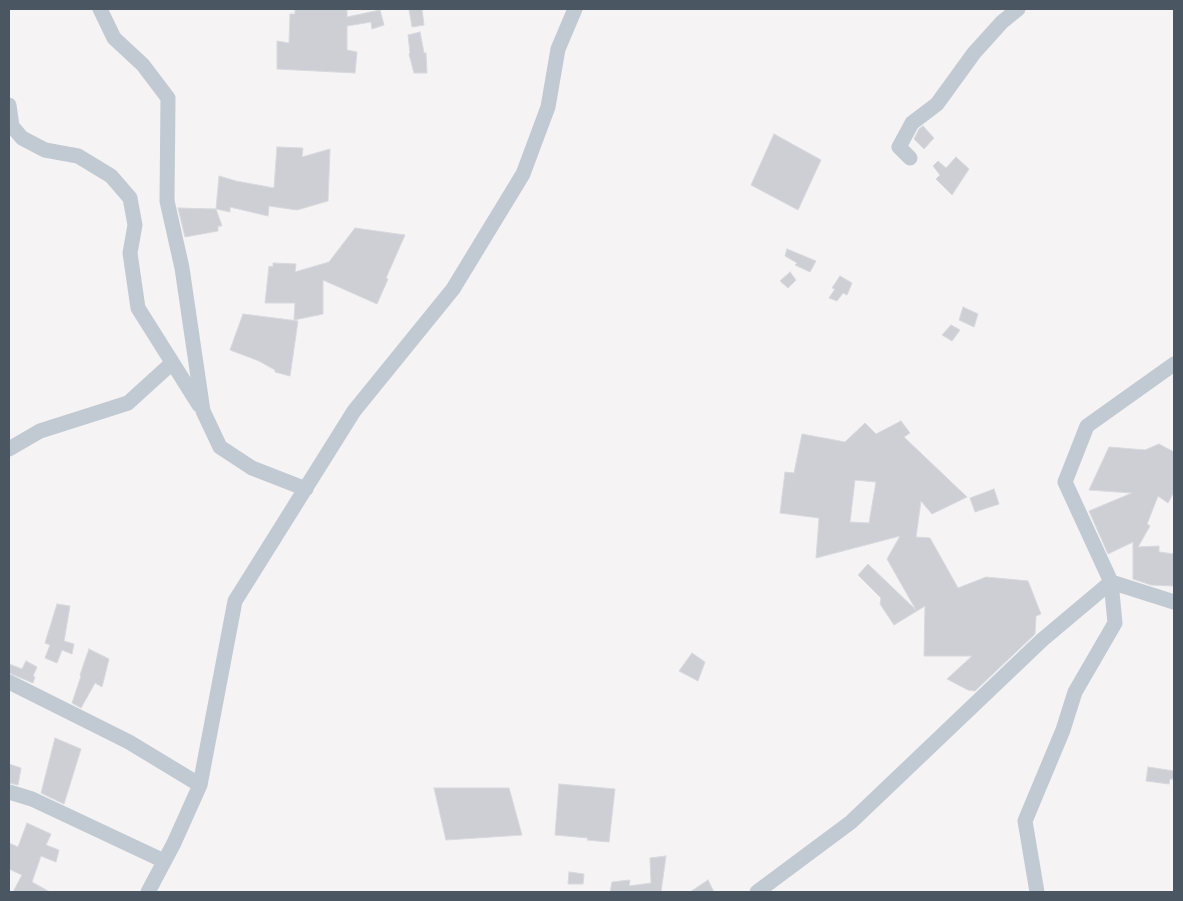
<!DOCTYPE html>
<html>
<head>
<meta charset="utf-8">
<style>
  body { margin:0 }
  #map { position:relative; width:1183px; height:901px; overflow:hidden; background:#f5f3f3; font-family:Figtree,sans-serif }
  canvas { display:block }
  .frame { position:absolute; inset:0; border:10px solid #4a5661; pointer-events:none }
</style>
</head>
<body>
<div id="map">
<canvas width="1183" height="901"></canvas>
<div class="frame"></div>
</div>
<script>
const context = document.querySelector('canvas').getContext('2d');
context.lineJoin = 'round';
function fill(path, color) {
  context.fillStyle = color;
  context.fill(path, 'evenodd');
}
function poly(rows) {
  const path = new Path2D();
  for (const r of rows) {
    path.moveTo(r[0], r[1]);
    for (let i = 2; i < r.length; i += 2) path.lineTo(r[i], r[i + 1]);
  }
  return path;
}
function trace(path, color, width, dash) {
  context.strokeStyle = color;
  context.lineWidth = width;
  context.lineCap = dash ? 'butt' : 'round';
  context.setLineDash(dash || []);
  context.stroke(path);
}
const building = poly([
  [295,9,347,9,347,17,380,10,384,25,372,29,371,22,347,26,347,50,357,52,355,73,277,69,277,41,289,43,290,14,295,14,295,9],
  [409,9,422,9,424,25,412,27,409,9],
  [420,32,424,53,426,53,427,73,414,73,409,54,410,53,408,35,420,32],
  [923,126,934,138,924,149,914,139,919,129,923,126],
  [774,134,821,160,798,210,751,185,774,134],
  [277,147,303,148,302,157,330,149,328,201,297,210,269,206,268,216,230,207,230,212,216,209,219,176,236,181,274,188,277,147],
  [956,157,969,169,952,195,936,179,940,175,933,166,938,161,946,168,956,157],
  [178,208,216,209,222,226,218,226,218,231,185,237,178,208],
  [355,228,405,235,386,278,388,279,377,304,323,280,323,314,294,320,295,303,265,303,269,266,273,267,273,263,296,264,295,272,329,262,355,228],
  [787,249,816,261,810,272,795,265,797,263,785,256,787,249],
  [790,272,796,280,788,288,780,281,790,272],
  [840,276,852,283,847,295,843,293,837,301,829,298,835,289,832,288,840,276],
  [963,307,978,314,974,327,959,320,963,307],
  [243,314,298,321,290,376,275,372,275,370,259,361,230,350,243,314],
  [951,325,960,330,952,341,942,335,951,325],
  [901,421,910,433,904,437,967,497,932,514,921,501,916,537,930,538,958,588,986,577,1028,581,1041,614,1036,616,1035,634,975,691,968,690,947,679,972,656,924,656,925,606,894,625,880,604,881,598,858,575,868,564,916,610,887,559,900,536,816,558,819,518,780,513,785,472,794,473,802,434,845,442,865,423,876,434,901,421],
  [855,480,876,482,869,523,850,522,855,480],
  [1159,444,1174,452,1174,492,1168,503,1158,496,1147,524,1150,526,1138,547,1159,546,1159,552,1174,554,1174,586,1151,585,1133,579,1133,542,1108,554,1089,511,1132,493,1089,490,1109,447,1145,450,1159,444],
  [994,489,999,504,975,512,970,498,994,489],
  [57,604,70,606,64,641,74,644,72,654,62,650,57,663,45,658,50,645,45,643,57,604],
  [89,649,109,659,102,687,95,683,81,708,72,703,81,676,80,675,84,663,89,649],
  [692,653,705,662,698,681,679,671,692,653],
  [26,661,37,667,33,676,35,677,33,683,9,673,9,664,22,669,26,661],
  [55,738,81,749,64,804,41,793,55,738],
  [9,764,21,768,18,785,9,783,9,764],
  [1148,767,1174,771,1174,779,1170,779,1169,784,1146,781,1148,767],
  [559,784,615,789,609,842,587,840,588,838,555,835,559,784],
  [434,788,509,788,522,835,446,840,434,788],
  [27,823,51,834,46,845,59,850,56,862,41,856,32,882,50,892,13,892,22,875,9,869,9,843,18,847,27,823],
  [666,856,661,892,610,892,612,882,630,880,629,886,651,883,650,858,666,856],
  [569,872,584,874,583,884,568,884,569,872],
  [708,880,714,892,690,892,708,880]
]);
const minor = poly([
  [100,9,114,38,143,65,168,98,167,201,182,268,203,411,220,447,252,468,306,489],
  [9,105,12,126,22,138,45,150,78,156,111,176,130,198,135,225,130,253,138,308,199,405],
  [910,158,899,147,912,123,937,104,974,53,1002,22,1018,9],
  [9,449,40,431,128,403,172,363],
  [9,682,129,742,200,785],
  [9,792,32,799,164,861],
  [148,892,174,843,200,785,235,601,354,411,453,289,523,174,548,107,558,49,575,9],
  [757,892,851,822,1042,640,1111,582,1174,602],
  [1037,892,1025,821,1063,730,1075,692,1115,623,1111,582,1065,482,1087,426,1174,364]
]);
fill(building, '#cdcfd5');
trace(building, '#d7d9de', 1);
trace(minor, '#c1cad2', 15);
</script>
</body>
</html>
